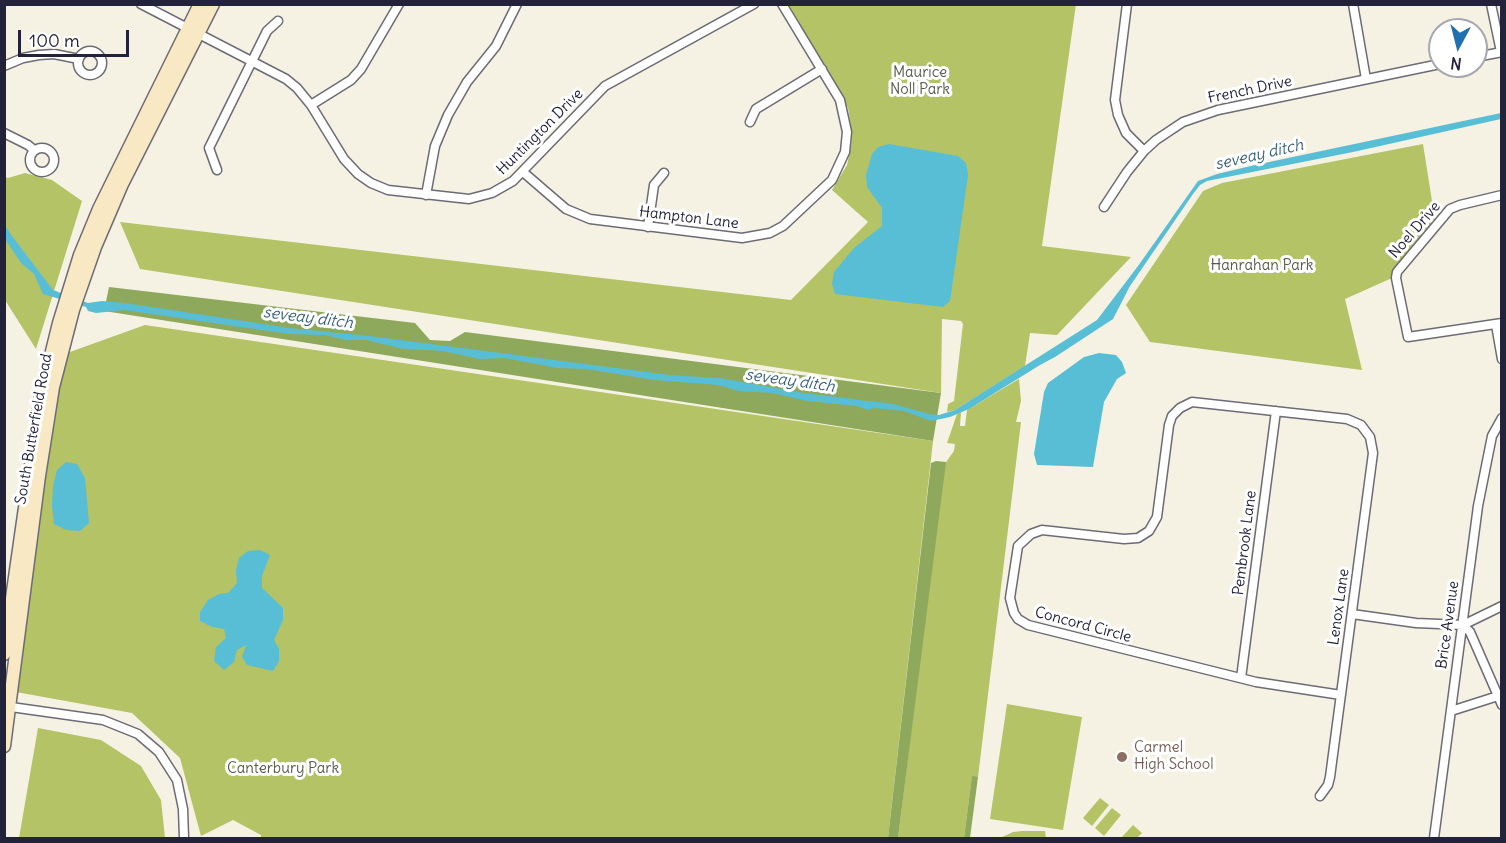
<!DOCTYPE html>
<html>
<head>
<meta charset="utf-8">
<style>
  body { margin:0 }
  #map { position:relative; width:1506px; height:843px; overflow:hidden; background:#f5f2e3; font-family:Delius,sans-serif }
  canvas { display:block }
  .frame { position:absolute; inset:0; border:6px solid #22223b; pointer-events:none }
  .north { position:absolute; left:1428px; top:18px; width:60px; height:60px; box-sizing:border-box; background:#fff; border:2px solid #a7a7b1; border-radius:50%; rotate:187deg; font-size:16px; font-weight:700; line-height:24px; text-align:center; color:#22223b }
  .north::after { content:''; display:block; margin:auto; width:21px; height:27px; background:#1f6fb2; clip-path:polygon(50% 0,100% 100%,50% 72%,0 100%) }
  .scale { position:absolute; left:18px; top:30px; width:111px; height:27px; box-sizing:border-box; border:3px solid #22223b; border-top:0; padding-left:8px; font-size:18px; line-height:21px; white-space:nowrap; color:#22223b; -webkit-text-stroke:4px #fff; paint-order:stroke }
</style>
</head>
<body>
<div id="map">
<canvas width="1506" height="843"></canvas>
<div class="frame"></div>
<div class="north">N</div>
<div class="scale">100 m</div>
</div>
<script>
const context = document.querySelector('canvas').getContext('2d');
context.lineJoin = 'round';
function fill(path, color) {
  context.fillStyle = color;
  context.fill(path, 'evenodd');
}
function poly(rows) {
  const path = new Path2D();
  for (const r of rows) {
    if (r.length === 3) {
      path.moveTo(r[0] + r[2], r[1]);
      path.arc(r[0], r[1], r[2], 0, 2 * Math.PI);
      continue;
    }
    path.moveTo(r[0], r[1]);
    for (let i = 2; i < r.length; i += 2) path.lineTo(r[i], r[i + 1]);
  }
  return path;
}
function trace(path, color, width, dash) {
  context.strokeStyle = color;
  context.lineWidth = width;
  context.lineCap = dash ? 'butt' : 'round';
  context.setLineDash(dash || []);
  context.stroke(path);
}
function write(font, color, halo, rows, align = 'center') {
  context.font = font + ' Delius,sans-serif';
  context.lineWidth = 6;
  context.setLineDash([]);
  context.textBaseline = 'middle';
  context.strokeStyle = halo;
  context.fillStyle = color;
  for (const [text, x, y, turn = 0] of rows) {
    context.save();
    context.translate(x, y);
    context.rotate((+turn || 0) * Math.PI / 180);
    context.textAlign = isNaN(turn) ? turn : align;
    if (halo) context.strokeText(text, 0, 0);
    context.fillText(text, 0, 0);
    context.restore();
  }
}
const green = poly([
  [1076,4,1042,246,1131,257,1057,335,1030,333,1025,366,955,410,947,412,948,404,954,401,963,324,961,321,942,319,941,393,140,269,120,222,791,300,868,222,832,190,847,165,851,146,852,132,848,108,789,5],
  [1423,144,1435,220,1395,268,1392,278,1345,299,1362,370,1150,342,1126,305,1203,191,1222,183],
  [25,173,52,180,82,201,36,349,5,300,4,177,8,178],
  [145,325,933,441,888,838,261,838,261,835,233,820,201,836,180,758,132,713,16,692,56,357],
  [1019,379,1021,401,1016,422,1021,422,978,777,972,777,964,838,898,838,944,465,954,451,955,444,947,443,957,414,961,412,960,426,965,426,967,410],
  [1007,704,1082,717,1063,830,990,819],
  [38,728,101,740,141,766,161,800,165,838,19,838],
  [1100,798,1109,805,1092,826,1083,818],
  [1112,808,1121,815,1104,836,1095,828],
  [1133,825,1142,833,1137,838,1121,838],
  [1022,831,1045,831,1046,838,1000,838,1013,832]
]);
const forest = poly([
  [109,287,415,323,430,340,450,341,465,332,941,393,933,441,104,311],
  [936,461,946,462,898,838,888,838,931,463],
  [972,776,978,777,970,838,964,838]
]);
const water = poly([
  [1501,113,1501,119,1353,152,1207,181,1200,185,1193,194,1130,286,1113,319,1055,357,1040,365,969,409,950,417,931,421,904,411,874,408,868,410,857,406,807,401,772,393,739,391,718,385,654,380,586,369,557,368,505,358,479,359,443,351,403,349,367,340,346,340,324,335,289,334,124,310,96,313,88,311,86,307,43,294,34,274,21,263,5,239,4,224,12,236,53,290,88,303,102,301,125,303,290,328,369,336,670,375,719,378,804,393,893,404,929,414,939,415,955,410,1097,320,1138,266,1198,181,1217,174,1255,165],
  [889,144,958,156,966,163,968,175,950,301,943,307,835,294,832,284,834,272,854,248,882,226,882,208,867,187,866,175,872,154,878,147],
  [1099,353,1116,355,1122,362,1126,373,1117,379,1104,402,1093,467,1037,465,1034,454,1044,392,1048,383,1084,357],
  [66,462,77,464,85,478,89,523,80,531,66,530,54,524,52,506,53,486,57,470],
  [260,550,270,555,262,576,262,588,283,608,283,620,274,640,279,649,279,661,273,671,247,665,242,657,246,645,237,650,234,662,224,670,214,661,216,647,226,638,224,629,212,627,200,621,200,612,208,600,219,594,228,593,237,583,236,570,239,558,248,551]
]);
const street = poly([
  [141,4,286,79,297,88,311,105,344,159,358,174,371,183,388,190,469,199,492,193,513,181,605,86,754,4],
  [1127,4,1115,100,1118,115,1126,133,1144,151],
  [1353,4,1366,79],
  [1491,4,1501,52],
  [90,63,12],
  [1476,57,1502,52],
  [4,66,23,58,39,55,54,54,79,59],
  [311,105,351,80,361,69,399,4],
  [750,122,756,109,822,69],
  [4,133,28,145,34,150],
  [42,160,12],
  [217,170,209,148,267,31,278,21],
  [523,172,566,209,590,219,742,238,770,233,783,226,832,180,845,152,847,132,840,100,782,4],
  [426,195,435,146,448,115,467,82,496,46,517,4],
  [1502,195,1460,205,1450,209,1397,272,1396,278,1408,337,1502,323],
  [1104,207,1127,172,1144,151,1156,140,1183,122,1218,110,1440,64],
  [648,227,654,185,664,173],
  [1496,325,1502,359],
  [1352,614,1416,623,1463,625,1502,606],
  [1463,625,1470,632,1502,705],
  [1241,678,1276,411],
  [4,706,103,720,138,734,159,752,177,780,183,809,184,838],
  [1451,711,1498,696],
  [1320,796,1328,785,1330,777,1373,453,1370,437,1361,425,1347,419,1192,402,1180,408,1172,416,1169,425,1157,517,1149,531,1138,538,1124,539,1042,530,1031,534,1018,546,1010,598,1014,613,1018,619,1028,625,1256,682,1341,695],
  [1434,838,1478,506,1492,436,1502,418]
]);
const secondary = poly([
  [4,654,41,396,59,323,80,255,99,209,200,4],
  [4,746,39,476,53,387,73,310,95,247,122,184,213,4]
]);
const markers = [
  [1122,757,6,"#8d6e63"]
];
const parkNames = [
  ["Maurice",920,73],
  ["Noll Park",920,90],
  ["Hanrahan Park",1262,266],
  ["Canterbury Park",283,769]
];
const streetNames = [
  ["French Drive",1250,90,-12],
  ["Huntington Drive",540,132,-45],
  ["Hampton Lane",689,218,7],
  ["Noel Drive",1415,230,-49],
  ["South Butterfield Road",34,429,-80],
  ["Pembrook Lane",1245,543,-83],
  ["Lenox Lane",1339,607,-82],
  ["Concord Circle",1083,625,15],
  ["Brice Avenue",1448,625,-82]
];
const educationNames = [
  ["Carmel",1134,748],
  ["High School",1134,765]
];
const waterNames = [
  ["seveay ditch",1259,155,-13],
  ["seveay ditch",308,318,7],
  ["seveay ditch",790,381,8]
];
fill(green, '#b3c366');
fill(forest, '#8ea95b');
fill(water, '#58bed6');
trace(street, '#6c6b76', 11);
trace(secondary, '#6c6b76', 15);
trace(street, '#fff', 8);
trace(secondary, '#f8e8c3', 12);
for (const [x, y, r, color] of markers) {
  const dot = new Path2D();
  dot.arc(x, y, r, 0, 2 * Math.PI);
  context.fillStyle = color;
  context.fill(dot);
  trace(dot, '#fff', 2);
}
write('15px', '#555a4a', '#fff', parkNames);
write('15px', '#22223b', '#fff', streetNames);
write('15px', '#785e54', '#fff', educationNames, 'left');
write('italic 16px', '#386079', '#fff', waterNames);
</script>
</body>
</html>
